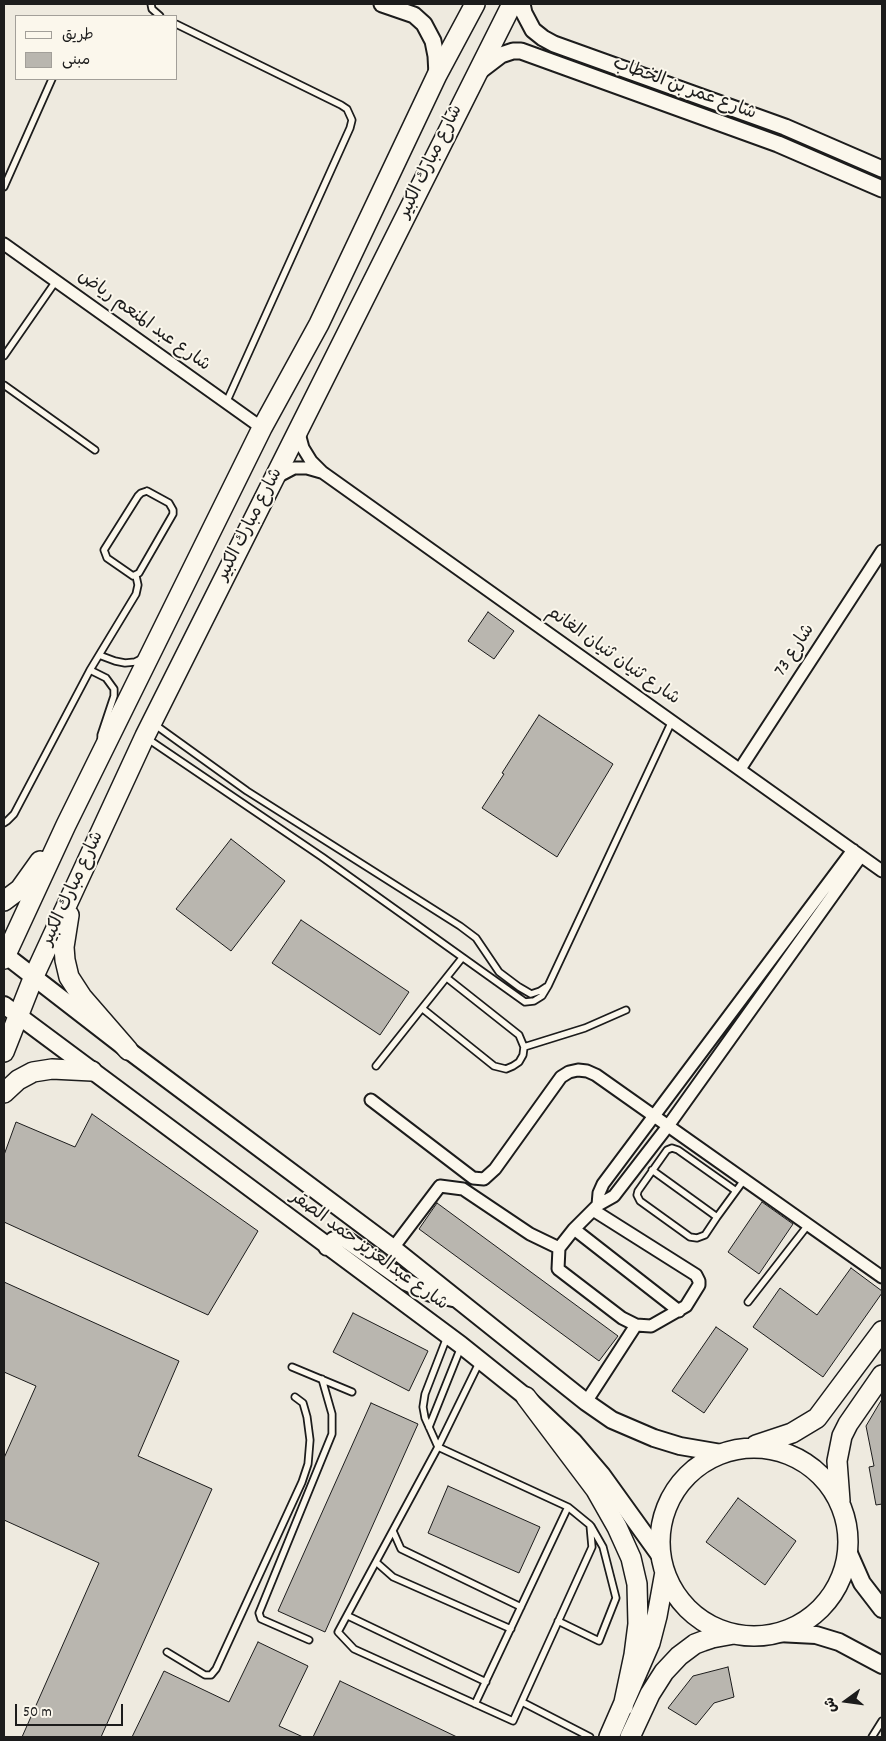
<!DOCTYPE html>
<html>
<head>
<meta charset="utf-8">
<style>
  body { margin:0 }
  #map { position:relative; width:886px; height:1741px; overflow:hidden; background:#eeeadf; font-family:Dekko,"Playpen Sans Arabic",sans-serif }
  canvas { display:block }
  .frame { position:absolute; inset:0; border:5px solid #1c1c1c; pointer-events:none }
  .legend { position:absolute; left:15px; top:15px; width:162px; height:65px; box-sizing:border-box; background:#fbf7ec; border:1px solid #a29f99; margin:0; padding:6px 9px; list-style:none; font-size:15px; color:#1c1c1c }
  .legend li { display:flex; align-items:center; gap:10px; height:25px }
  .legend b { width:25px; border:1px solid #a29f99 }
  .north { position:absolute; left:821px; top:1676px; width:50px; height:50px; -webkit-text-stroke:4px #fbf7ec; paint-order:stroke; rotate:256deg; font-size:14px; font-weight:700; line-height:20px; text-align:center; color:#1c1c1c }
  .north::after { content:''; display:block; margin:auto; width:18px; height:22px; background:#1c1c1c; clip-path:polygon(50% 0,100% 100%,50% 72%,0 100%) }
  .scale { position:absolute; left:15px; top:1704px; width:108px; height:22px; box-sizing:border-box; border:2px solid #1c1c1c; border-top:0; padding-left:6px; font-size:15px; line-height:18px; white-space:nowrap; color:#1c1c1c; -webkit-text-stroke:4px #fbf7ec; paint-order:stroke }
</style>
</head>
<body>
<div id="map">
<canvas width="886" height="1741"></canvas>
<div class="frame"></div>
<ul class="legend">
<li><b style="height:6px;background:#fbf7ec"></b>طريق</li>
<li><b style="height:14px;background:#b9b6af"></b>مبنى</li>
</ul>
<div class="north">ش</div>
<div class="scale">50 m</div>
</div>
<script>
const context = document.querySelector('canvas').getContext('2d');
context.lineJoin = 'round';
function fill(path, color) {
  context.fillStyle = color;
  context.fill(path, 'evenodd');
}
function poly(rows) {
  const path = new Path2D();
  for (const r of rows) {
    if (r.length === 3) {
      path.moveTo(r[0] + r[2], r[1]);
      path.arc(r[0], r[1], r[2], 0, 2 * Math.PI);
      continue;
    }
    path.moveTo(r[0], r[1]);
    for (let i = 2; i < r.length; i += 2) path.lineTo(r[i], r[i + 1]);
  }
  return path;
}
function trace(path, color, width, dash) {
  context.strokeStyle = color;
  context.lineWidth = width;
  context.lineCap = dash ? 'butt' : 'round';
  context.setLineDash(dash || []);
  context.stroke(path);
}
function write(font, color, halo, rows, align = 'center') {
  context.font = font + ' Dekko,"Playpen Sans Arabic",sans-serif';
  context.lineWidth = 4;
  context.setLineDash([]);
  context.textBaseline = 'middle';
  context.strokeStyle = halo;
  context.fillStyle = color;
  for (const [text, x, y, turn = 0] of rows) {
    context.save();
    context.translate(x, y);
    context.rotate((+turn || 0) * Math.PI / 180);
    context.textAlign = isNaN(turn) ? turn : align;
    if (halo) context.strokeText(text, 0, 0);
    context.fillText(text, 0, 0);
    context.restore();
  }
}
const building = poly([
  [488,612,514,631,494,659,468,641,488,612],
  [539,715,613,764,557,857,482,808,504,774,502,773,539,715],
  [231,839,285,881,231,951,176,909,231,839],
  [301,920,409,992,380,1035,272,963,301,920],
  [92,1114,258,1231,208,1315,4,1222,4,1155,16,1122,75,1147,92,1114],
  [762,1202,793,1224,759,1274,728,1252,762,1202],
  [437,1203,618,1336,599,1361,419,1229,437,1203],
  [851,1268,882,1291,882,1293,823,1377,753,1327,780,1288,817,1315,851,1268],
  [4,1282,179,1361,138,1456,212,1489,101,1737,22,1737,99,1563,4,1520,4,1458,36,1386,4,1372,4,1282],
  [353,1313,428,1351,409,1391,333,1352,353,1313],
  [716,1327,748,1349,704,1413,672,1391,716,1327],
  [882,1399,882,1504,876,1505,869,1467,874,1466,866,1426,882,1399],
  [371,1403,418,1424,325,1632,278,1611,371,1403],
  [448,1486,540,1527,519,1573,428,1533,448,1486],
  [738,1498,796,1541,765,1585,706,1542,738,1498],
  [258,1642,308,1666,279,1726,303,1737,132,1737,164,1671,229,1702,258,1642],
  [728,1667,734,1697,714,1703,696,1725,668,1708,693,1676,728,1667],
  [340,1681,457,1737,313,1737,340,1681]
]);
const service = poly([
  [151,4,152,9,160,16],
  [176,24,341,105,347,109,352,120,350,128,226,403],
  [4,187,52,79],
  [4,356,56,281],
  [4,385,95,450],
  [147,491,169,503,173,510,173,514,139,573,133,576,107,558,104,550,138,496,141,493,147,491],
  [99,655,115,661,125,663,135,662,143,658],
  [90,670,106,678,114,689,114,696,101,735,101,740],
  [154,724,247,791,460,926,476,938,499,972,519,987,531,994,540,991,546,987],
  [148,739,322,857,525,1002,534,1001,542,996,548,986,672,721],
  [4,823,7,821,14,814,90,670,136,594,138,585,136,576],
  [423,1009,494,1066,506,1069,513,1066,519,1062,523,1055,524,1047,519,1035,447,978],
  [524,1047,585,1028,626,1010],
  [376,1066,462,958],
  [652,1170,717,1217],
  [736,1191,678,1150,672,1148,667,1150,638,1191,637,1195,640,1201,690,1237,697,1238,705,1235,717,1217,736,1191,744,1180],
  [748,1302,808,1225],
  [447,1337,425,1394,423,1407,425,1418,438,1447,568,1507,590,1525,592,1547,513,1721,354,1649,338,1632,438,1447,480,1361],
  [292,1367,352,1392],
  [429,1427,461,1347],
  [393,1531,401,1549,521,1607],
  [376,1562,393,1577,511,1629],
  [348,1616,486,1682],
  [558,1621,599,1641,616,1598,603,1547,591,1526],
  [309,1640,261,1619,259,1613,332,1434,332,1414,322,1379],
  [167,1652,205,1675,211,1675,216,1669,302,1482,308,1464,310,1440,307,1417,303,1403,295,1397],
  [522,1702,590,1737],
  [475,1704,568,1507],
  [872,1737,882,1721]
]);
const minor = poly([
  [4,244,262,428],
  [301,428,300,437,303,448,311,461,322,472,882,871],
  [277,477,294,468,307,468,321,472],
  [740,769,882,551],
  [853,850,603,1184,599,1193,598,1205,614,1196,668,1126,861,856],
  [371,1100,473,1178,484,1179,495,1169,561,1077,569,1072,578,1070,587,1071,596,1075,882,1277],
  [593,1210,696,1275,699,1281,699,1285,686,1306,651,1326,636,1325,622,1318,558,1269,559,1248,574,1229,598,1205],
  [574,1229,679,1311],
  [393,1248,440,1186,463,1189,530,1234,559,1248],
  [586,1402,636,1325]
]);
const tertiary = poly([
  [382,4,414,15,424,24,433,41,436,56,437,75],
  [522,4,524,13,533,30,543,38,554,44,785,127,882,169],
  [480,71,501,55,513,51,521,51,778,144,882,189]
]);
const secondary = poly([
  [4,954,128,1050,393,1248,586,1402,612,1420,654,1438,680,1446,721,1453],
  [4,1005,461,1345,526,1397,573,1441,602,1475,661,1557],
  [327,1247,334,1240,344,1238,406,1282,431,1293,453,1298],
  [847,1549,862,1583,882,1609],
  [777,1633,816,1635,839,1642,882,1665]
]);
const primary = poly([
  [4,901,20,889,40,861],
  [69,915,64,947,65,960,69,977,82,997,128,1050],
  [4,959,66,825,262,428,319,324,437,75,475,4],
  [4,1052,34,976,145,736,512,4],
  [4,1093,18,1080,33,1072,52,1069,92,1071],
  [526,1397,596,1490,617,1527,631,1558,637,1584,638,1624,634,1655,623,1707],
  [756,1445,792,1433,817,1418,882,1331],
  [754,1542,94],
  [840,1501,837,1461,842,1436,848,1424,882,1375],
  [609,1737,650,1643,657,1616,665,1572],
  [630,1737,650,1694,664,1672,679,1656,695,1644,703,1641,712,1638,734,1634]
]);
const streetNames = [
  ["شارع عمر بن الخطاب",684,90,20],
  ["شارع مبارك الكبير",432,162,-64],
  ["شارع عبد المنعم رياض",143,322,36],
  ["شارع مبارك الكبير",251,525,-63],
  ["شارع 73",796,651,-57],
  ["شارع ثنيان ثنيان الغانم",612,657,35],
  ["شارع مبارك الكبير",74,889,-65],
  ["شارع عبدالعزيز حمد الصقر",368,1252,36]
];
fill(building, '#b9b6af');
trace(building, '#1c1c1c', 1);
trace(service, '#1c1c1c', 9);
trace(minor, '#1c1c1c', 15);
trace(tertiary, '#1c1c1c', 19);
trace(secondary, '#1c1c1c', 20);
trace(primary, '#1c1c1c', 22);
trace(service, '#fbf7ec', 5.5);
trace(minor, '#fbf7ec', 11);
trace(tertiary, '#fbf7ec', 15);
trace(secondary, '#fbf7ec', 16);
trace(primary, '#fbf7ec', 19);
write('18px', '#1c1c1c', '#fbf7ec', streetNames);
</script>
</body>
</html>
